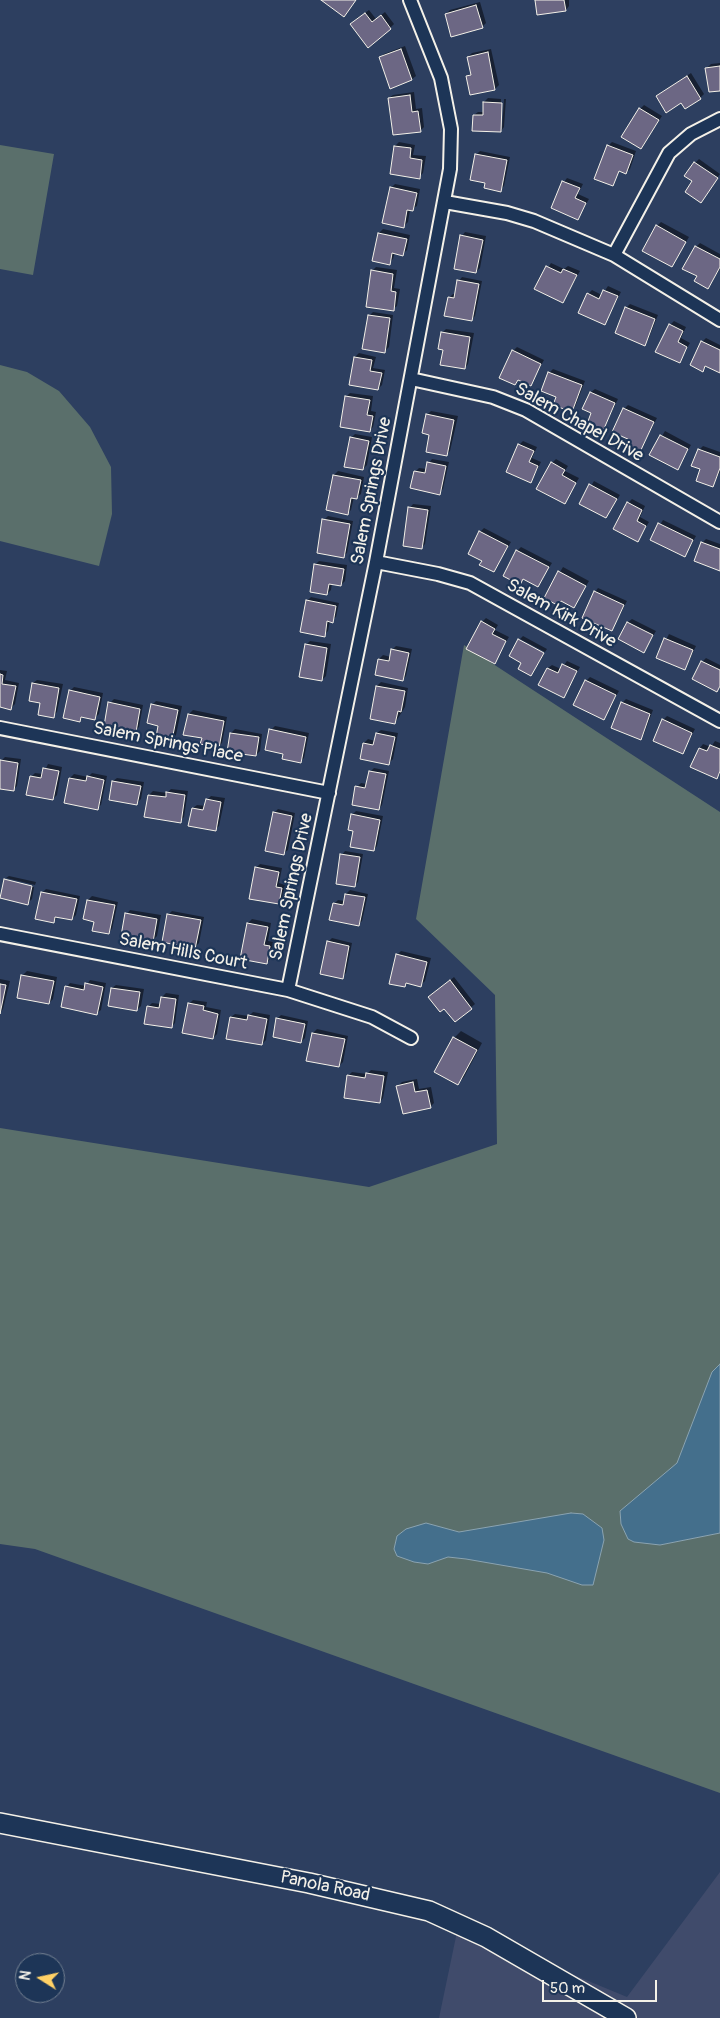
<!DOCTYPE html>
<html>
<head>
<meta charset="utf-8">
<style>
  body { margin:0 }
  #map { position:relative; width:720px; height:2018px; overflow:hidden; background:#2d3f60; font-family:Pangolin,sans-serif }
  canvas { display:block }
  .north { position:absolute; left:15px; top:1953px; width:50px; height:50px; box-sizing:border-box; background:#1d3557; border:1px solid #738091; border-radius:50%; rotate:280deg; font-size:14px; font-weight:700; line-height:20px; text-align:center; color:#f4f1e8 }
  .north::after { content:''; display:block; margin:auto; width:18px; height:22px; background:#ffd166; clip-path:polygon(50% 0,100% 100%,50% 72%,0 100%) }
  .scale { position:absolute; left:542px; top:1980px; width:115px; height:22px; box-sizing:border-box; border:2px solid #f4f1e8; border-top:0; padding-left:6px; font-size:15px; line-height:18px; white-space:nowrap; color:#f4f1e8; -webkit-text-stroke:4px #1d3557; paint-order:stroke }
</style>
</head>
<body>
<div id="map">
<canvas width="720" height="2018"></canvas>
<div class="north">N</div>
<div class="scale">50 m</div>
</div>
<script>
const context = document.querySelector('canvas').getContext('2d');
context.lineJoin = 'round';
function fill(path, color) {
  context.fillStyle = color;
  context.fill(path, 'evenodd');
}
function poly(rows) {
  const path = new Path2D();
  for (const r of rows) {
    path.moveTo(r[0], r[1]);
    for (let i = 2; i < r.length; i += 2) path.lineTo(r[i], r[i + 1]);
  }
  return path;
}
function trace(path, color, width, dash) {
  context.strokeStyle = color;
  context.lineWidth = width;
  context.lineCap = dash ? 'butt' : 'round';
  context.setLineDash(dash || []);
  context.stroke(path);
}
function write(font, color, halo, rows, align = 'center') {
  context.font = font + ' Pangolin,sans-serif';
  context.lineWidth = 4.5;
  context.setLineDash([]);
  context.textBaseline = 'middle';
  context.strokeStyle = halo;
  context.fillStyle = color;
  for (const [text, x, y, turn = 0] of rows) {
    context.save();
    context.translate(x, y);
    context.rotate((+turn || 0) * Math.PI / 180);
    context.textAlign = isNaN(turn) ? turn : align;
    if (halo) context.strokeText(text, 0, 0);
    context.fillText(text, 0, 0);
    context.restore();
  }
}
const built = poly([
  [720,1872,720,2018,439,2018,458,1927,627,1997]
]);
const green = poly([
  [0,145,54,154,33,275,0,269],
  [0,365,27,372,59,391,90,427,111,467,112,514,99,566,0,541],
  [464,645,720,812,720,1793,35,1549,0,1544,0,1128,369,1187,497,1144,495,995,416,919]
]);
const water = poly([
  [720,1364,720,1533,660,1545,634,1542,628,1539,621,1524,620,1511,677,1463,712,1372,720,1364],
  [571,1513,583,1514,602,1528,604,1540,593,1585,582,1585,547,1573,466,1559,448,1557,428,1564,414,1562,397,1556,394,1549,397,1536,406,1529,426,1523,459,1532,571,1513]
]);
const shadow = poly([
  [536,0,569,0,569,6,566,10],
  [480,2,486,23,482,27,446,14,450,10],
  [369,10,376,19,385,12,394,24,390,28,355,20],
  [405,46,416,76,412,79,380,58,384,54],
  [491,49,499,85,495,89,471,93,467,77,472,72,468,57,472,53],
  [720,63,720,90,707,68,711,64],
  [691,73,704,94,700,98,685,107,682,101,657,96],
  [414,92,416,109,422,108,424,127,420,131,389,98,393,95],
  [488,98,501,99,500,129,502,129,504,99,506,99,504,127,501,131,474,115,478,112,484,112,484,102],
  [644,105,662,116,641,148,640,109],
  [399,142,415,145,413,155,426,156,423,173,419,177,391,173,395,146],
  [612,142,636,151,630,169,626,173,620,170,612,185,608,146],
  [480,151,510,157,504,186,500,190,486,182,476,155],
  [699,159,720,174,701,201,694,181,695,163],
  [567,178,583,184,578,194,589,199,578,218,564,182],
  [395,184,420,189,417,206,410,210,408,222,404,226,391,188],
  [661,222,689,237,672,266,657,226],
  [383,229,410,235,407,250,403,254,395,252,393,259,389,263,379,233],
  [465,232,486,236,480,268,476,272,462,236],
  [700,243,720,254,720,269,708,287,699,276,696,247],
  [551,263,564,269,568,266,580,271,563,302,536,288],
  [376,267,397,270,394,288,400,289,397,306,393,309,372,271],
  [462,277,482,281,475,316,471,320,449,298,453,294,456,294,459,281],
  [608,286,621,292,605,323,588,294,592,290,602,295],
  [630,304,658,315,648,340,644,344,626,308],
  [373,312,393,315,389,347,385,351,369,316],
  [674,321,686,327,681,338,690,343,679,362,670,325],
  [446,329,474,333,468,364,465,368,444,349,442,333],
  [706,338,720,345,720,371,707,365,703,370,702,342],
  [517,347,544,360,530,385,519,380,515,384,513,351],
  [359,353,376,357,373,368,385,370,382,385,378,389,355,357],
  [553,369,585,381,575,407,571,410,558,397,549,373],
  [595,389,618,399,603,429,593,413,591,392],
  [350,393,373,396,371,411,376,412,373,427,369,431,346,397],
  [628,405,657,418,640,450,632,440,624,409],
  [431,411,458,416,450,451,446,455,431,434,427,415],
  [665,431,691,445,678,468,651,454],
  [355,434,372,437,367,465,363,469,351,438],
  [523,441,537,447,532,458,541,462,531,482,519,445],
  [703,446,720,452,720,472,713,485,702,469,699,450],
  [432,459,449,462,443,489,439,493,415,472,419,468,427,469,429,463],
  [556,459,568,466,565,471,579,478,564,503,552,463],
  [338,471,364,477,361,494,357,497,354,497,351,510,347,514,334,475],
  [594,481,620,495,606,517,581,503],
  [632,499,645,506,640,517,649,522,638,540,628,503],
  [413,504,431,506,425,544,421,548,410,508],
  [328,516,353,521,347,553,343,556,324,520],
  [663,520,696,536,685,556,651,540],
  [484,528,511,542,494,571,483,560,480,532],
  [706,539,720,544,720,569,702,543],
  [521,547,552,563,538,585,524,578,519,583,517,551],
  [319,561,347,565,345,581,341,585,332,583,331,590,327,594,315,565],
  [563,567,589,581,574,606,563,600,559,604,545,597],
  [598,588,627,601,612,630,595,592],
  [311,597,339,603,336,617,330,621,328,631,324,635,307,601],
  [486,618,498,625,495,630,509,637,494,662,482,622],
  [632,619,656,631,644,651,628,622],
  [669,634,696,646,685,669,657,658],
  [523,636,547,649,545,652,520,639],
  [310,641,331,644,326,676,322,680,306,645],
  [518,641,544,654,531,675],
  [396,646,412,649,406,676,403,680,379,659,383,655,391,657,392,650],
  [706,658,720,665,720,687,717,690,702,662],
  [567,661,580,667,563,696,548,668,552,665,561,669],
  [0,670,7,671,5,680,19,683,15,704,11,708,0,706],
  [590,677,619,691,603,719,586,681],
  [37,680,63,684,57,712,53,716,33,683],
  [381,682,408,688,405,707,395,723,371,718,377,686],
  [74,687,103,693,99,714,95,718,84,716,80,720,70,691],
  [114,699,143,705,139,727,135,731,110,703],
  [626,699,653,710,644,734,640,738,622,703],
  [156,701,182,706,176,735,172,739,160,725,152,705],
  [193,710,227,717,222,743,218,747,203,737,185,734,189,714],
  [667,716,695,729,683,752,663,720],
  [275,726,309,733,304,758,300,762,284,753,271,730],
  [235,729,262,734,260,751,256,755,231,733],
  [381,730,398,733,393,759,389,763,364,743,368,739,375,741,377,733],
  [715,741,720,743,720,774,717,777,700,748,703,744,711,747],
  [5,757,21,759,17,786,13,790,0,787,0,762],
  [48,764,62,767,57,795,53,799,31,777,35,773,43,774],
  [374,768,389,771,382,805,379,809,357,787,361,783,367,784,370,772],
  [92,773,107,776,101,805,97,808,70,778,74,774,88,777],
  [117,778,144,782,141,799,137,803,113,781],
  [171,789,188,791,184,817,180,821,149,795,153,791,167,793],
  [211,796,225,798,219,826,215,830,193,808,197,805,206,806,207,800],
  [278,809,295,813,288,850,284,853,274,813],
  [356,811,383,816,377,846,374,850,354,830,352,815],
  [345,851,363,854,358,882,354,886,342,855],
  [260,864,282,868,279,883,285,885,282,899,278,903,256,868],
  [9,876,36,882,35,885,6,878],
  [6,879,6,881,34,887,32,899,28,903,1,897],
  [46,889,80,896,76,915,72,919,58,917,54,921,42,893],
  [350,890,368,894,362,921,358,925,334,904,338,900,345,901,346,894],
  [92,896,118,902,112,929,108,933,96,921,84,918,88,900],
  [130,910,161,915,157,936,153,940,127,914],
  [172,911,204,917,199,943,195,947,168,915],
  [252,919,271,923,268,941,274,942,270,959,267,963,248,923],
  [332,938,352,943,346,973,342,977,328,942],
  [401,951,431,958,425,981,421,985,409,982,405,986,397,955],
  [27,971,57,977,53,999,49,1003,18,997,23,975],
  [454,977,475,1004,455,1021,445,1007,429,997],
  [0,979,10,981,3,1009,0,1013],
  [90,980,106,983,101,1010,97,1013,67,987,70,983,86,986],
  [116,985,144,989,141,1006,137,1010,112,988],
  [166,993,179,995,175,1023,171,1027,148,1007,152,1003,161,1004,162,997],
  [193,1000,207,1002,206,1007,221,1010,217,1034,213,1038,189,1004],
  [253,1012,270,1015,266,1040,262,1044,231,1017,235,1014,249,1016],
  [281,1015,308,1021,305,1038,301,1042,277,1019],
  [317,1029,348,1036,343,1062,339,1066,313,1033],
  [461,1031,482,1043,464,1077,458,1083,436,1071,455,1037],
  [371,1070,388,1072,383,1098,380,1102,348,1076,352,1072,367,1074],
  [417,1079,419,1089,431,1087,434,1103,430,1107,398,1086,402,1082]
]);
const building = poly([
  [321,0,356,0,344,17,321,0],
  [535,0,564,0,566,11,537,15,535,0],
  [476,5,483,28,451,37,445,14,476,5],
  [365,13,372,22,381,15,391,29,368,48,350,24,365,13],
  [401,49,412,80,390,89,379,57,401,49],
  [488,52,495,90,470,95,466,76,471,75,467,57,488,52],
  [720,66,720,91,709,92,705,68,720,66],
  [687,76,701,99,685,109,681,103,666,113,656,96,687,76],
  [410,95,412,112,418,111,421,132,393,135,388,98,410,95],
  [483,102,502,103,501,132,472,131,473,115,483,115,483,102],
  [639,108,659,120,641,149,621,137,639,108],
  [607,145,633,155,626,174,619,171,613,186,594,179,607,145],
  [394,146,411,148,410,158,422,160,420,179,390,174,394,146],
  [475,154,507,160,501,192,484,188,485,183,470,180,475,154],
  [694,162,718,178,701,203,685,192,692,181,684,176,694,162],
  [562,181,580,188,575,198,586,203,578,220,551,208,562,181],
  [390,187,417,193,413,211,407,210,404,228,382,223,390,187],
  [656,225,686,242,672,267,642,251,656,225],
  [378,233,407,239,403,256,392,253,390,265,372,261,378,233],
  [460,235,483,240,476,273,454,269,460,235],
  [695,246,720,259,720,267,708,289,694,281,697,276,682,269,695,246],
  [546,266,561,273,563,269,577,275,563,303,534,289,546,266],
  [371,270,393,274,391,291,396,292,394,311,366,307,371,270],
  [457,280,479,284,472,321,444,316,448,297,454,298,457,280],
  [603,290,618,296,605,325,578,313,587,293,599,299,603,290],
  [625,307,655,319,645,346,615,333,625,307],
  [368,315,390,318,385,353,362,349,368,315],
  [669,324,683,331,678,342,687,347,680,363,655,352,669,324],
  [441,332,470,337,465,369,440,365,443,350,438,349,441,332],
  [701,341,720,350,720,373,705,366,703,372,690,365,701,341],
  [512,350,541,364,531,386,518,380,515,385,499,378,512,350],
  [354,357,372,360,370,371,382,373,378,390,349,385,354,357],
  [548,372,582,385,572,412,553,405,556,397,541,391,548,372],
  [590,392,615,403,603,431,587,424,591,413,582,409,590,392],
  [345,396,370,400,367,415,373,416,370,432,340,427,345,396],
  [623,408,654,422,640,452,627,446,630,440,612,432,623,408],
  [426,414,454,420,447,456,426,452,429,435,422,433,426,414],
  [660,435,688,449,678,470,649,455,660,435],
  [350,437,369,441,363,470,344,467,350,437],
  [518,444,534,451,529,462,538,466,531,483,506,472,518,444],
  [698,449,720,457,720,468,713,487,696,481,700,469,691,466,698,449],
  [427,462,446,466,440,495,410,488,414,471,425,473,427,462],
  [551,462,565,470,562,475,576,483,565,504,536,489,551,462],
  [333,475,361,480,357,499,351,498,348,515,326,510,333,475],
  [589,484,617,499,606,518,579,504,589,484],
  [627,502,642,510,637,521,646,526,638,542,613,529,627,502],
  [408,507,428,510,422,549,403,546,408,507],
  [322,519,350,524,344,558,317,553,322,519],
  [658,523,693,540,685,557,650,540,658,523],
  [479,531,508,546,494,572,479,565,482,561,468,554,479,531],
  [701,542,720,549,720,571,694,561,701,542],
  [516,550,549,567,538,587,523,579,520,585,503,576,516,550],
  [314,564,344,569,341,586,329,584,327,595,310,592,314,564],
  [558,571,586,586,574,608,561,601,559,606,544,598,558,571],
  [594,591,624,605,612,631,582,618,594,591],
  [306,600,336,606,333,623,327,621,325,637,300,632,306,600],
  [481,621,495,629,492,634,506,641,495,664,466,649,481,621],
  [627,622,653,635,644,653,618,639,627,622],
  [664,638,693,650,685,670,656,658,664,638],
  [518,639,544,653,531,676,518,669,521,663,509,656,518,639],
  [305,644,327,648,322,681,299,677,305,644],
  [391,649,409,653,403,681,375,675,378,659,389,661,391,649],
  [701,661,720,670,720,686,717,692,692,679,701,661],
  [562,664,577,671,564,698,538,685,547,668,558,673,562,664],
  [0,674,3,675,2,684,16,686,11,710,0,707,0,674],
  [585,680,616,695,604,720,573,705,585,680],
  [32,683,59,688,54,718,38,715,40,703,29,701,32,683],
  [376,686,405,691,401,712,398,711,395,724,370,719,376,686],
  [69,690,100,697,95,720,81,717,80,722,63,718,69,690],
  [108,702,140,709,136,732,104,726,108,702],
  [621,702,650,714,641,740,611,728,621,702],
  [151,704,178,710,172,740,156,737,158,726,147,723,151,704],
  [188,714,224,721,219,748,200,744,202,738,183,735,188,714],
  [662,719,692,733,683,754,653,741,662,719],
  [269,729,306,737,301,763,282,759,283,754,265,750,269,729],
  [230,733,259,737,256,756,227,752,230,733],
  [376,733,395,737,389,765,360,759,363,743,373,745,376,733],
  [710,745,720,749,720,771,717,779,690,767,699,748,707,751,710,745],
  [0,760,18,763,14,791,0,789,0,760],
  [43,768,59,771,53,800,26,795,30,776,41,778,43,768],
  [369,771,386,774,379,810,352,805,355,786,365,788,369,771],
  [87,776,104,780,98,810,64,803,69,778,86,781,87,776],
  [112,781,141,786,137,805,109,800,112,781],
  [166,792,185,795,181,823,144,817,148,795,166,797,166,792],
  [206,799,221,802,216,831,188,826,192,808,203,810,206,799],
  [273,812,292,816,284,855,265,851,273,812],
  [351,814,380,820,374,851,350,847,353,831,348,830,351,814],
  [340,854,360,857,355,887,336,884,340,854],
  [255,867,279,872,276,887,282,888,279,904,249,899,255,867],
  [4,879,32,886,28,905,0,898,4,879],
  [41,892,77,899,72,920,55,917,54,923,35,919,41,892],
  [345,894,365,897,359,926,329,920,333,903,343,905,345,894],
  [87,900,115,905,109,934,92,931,94,922,83,919,87,900],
  [125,913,157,919,153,942,121,936,125,913],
  [167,914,201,920,195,949,162,942,167,914],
  [247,923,268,927,264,945,270,946,267,964,240,959,247,923],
  [327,941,349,946,343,979,320,974,327,941],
  [396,954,427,962,421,987,406,983,405,987,389,984,396,954],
  [21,975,54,981,49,1004,17,998,21,975],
  [450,980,472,1009,455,1022,444,1009,440,1012,428,997,450,980],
  [85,983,103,987,97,1015,61,1007,65,986,84,990,85,983],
  [0,984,6,985,0,1014,0,984],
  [111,988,140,992,137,1011,108,1006,111,988],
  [161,997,176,999,172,1028,144,1024,147,1006,159,1008,161,997],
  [188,1003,204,1006,203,1010,218,1014,213,1039,182,1033,188,1003],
  [248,1015,267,1019,262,1045,226,1039,230,1017,247,1020,248,1015],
  [276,1018,305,1024,301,1043,273,1037,276,1018],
  [312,1033,345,1039,339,1067,306,1061,312,1033],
  [453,1037,477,1050,458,1085,434,1072,453,1037],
  [366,1073,384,1076,380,1103,344,1098,347,1075,365,1078,366,1073],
  [413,1082,415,1092,427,1090,431,1108,403,1114,396,1086,413,1082]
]);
const minor = poly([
  [445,202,507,213,534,221,614,255,720,320],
  [614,255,669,153,691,134,720,119],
  [411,379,493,397,526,410,720,522],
  [376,562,438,574,470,583,720,721],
  [0,728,329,793],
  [0,934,288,990,372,1017,411,1038],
  [288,990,376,562,450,169,451,129,441,78,410,0]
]);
const secondary = poly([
  [0,1823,309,1883,429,1911,486,1937,626,2018]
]);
const streetNames = [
  ["Salem Chapel Drive",579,423,29],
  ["Salem Springs Drive",372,491,-79],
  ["Salem Kirk Drive",561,614,29],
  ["Salem Springs Place",168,743,11],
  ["Salem Springs Drive",292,887,-78],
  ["Salem Hills Court",183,952,11],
  ["Panola Road",325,1887,12]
];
fill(built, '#404b6b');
fill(green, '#5a6f6b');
fill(water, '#446f8c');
trace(water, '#8aa3b1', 1);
fill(shadow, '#0007');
fill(building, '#6c6784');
trace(building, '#f4f1e8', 1);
trace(minor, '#f4f1e8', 16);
trace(secondary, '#f4f1e8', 22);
trace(minor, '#1d3557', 12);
trace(secondary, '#1d3557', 19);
write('18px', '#f4f1e8', '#1d3557', streetNames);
</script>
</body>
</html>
